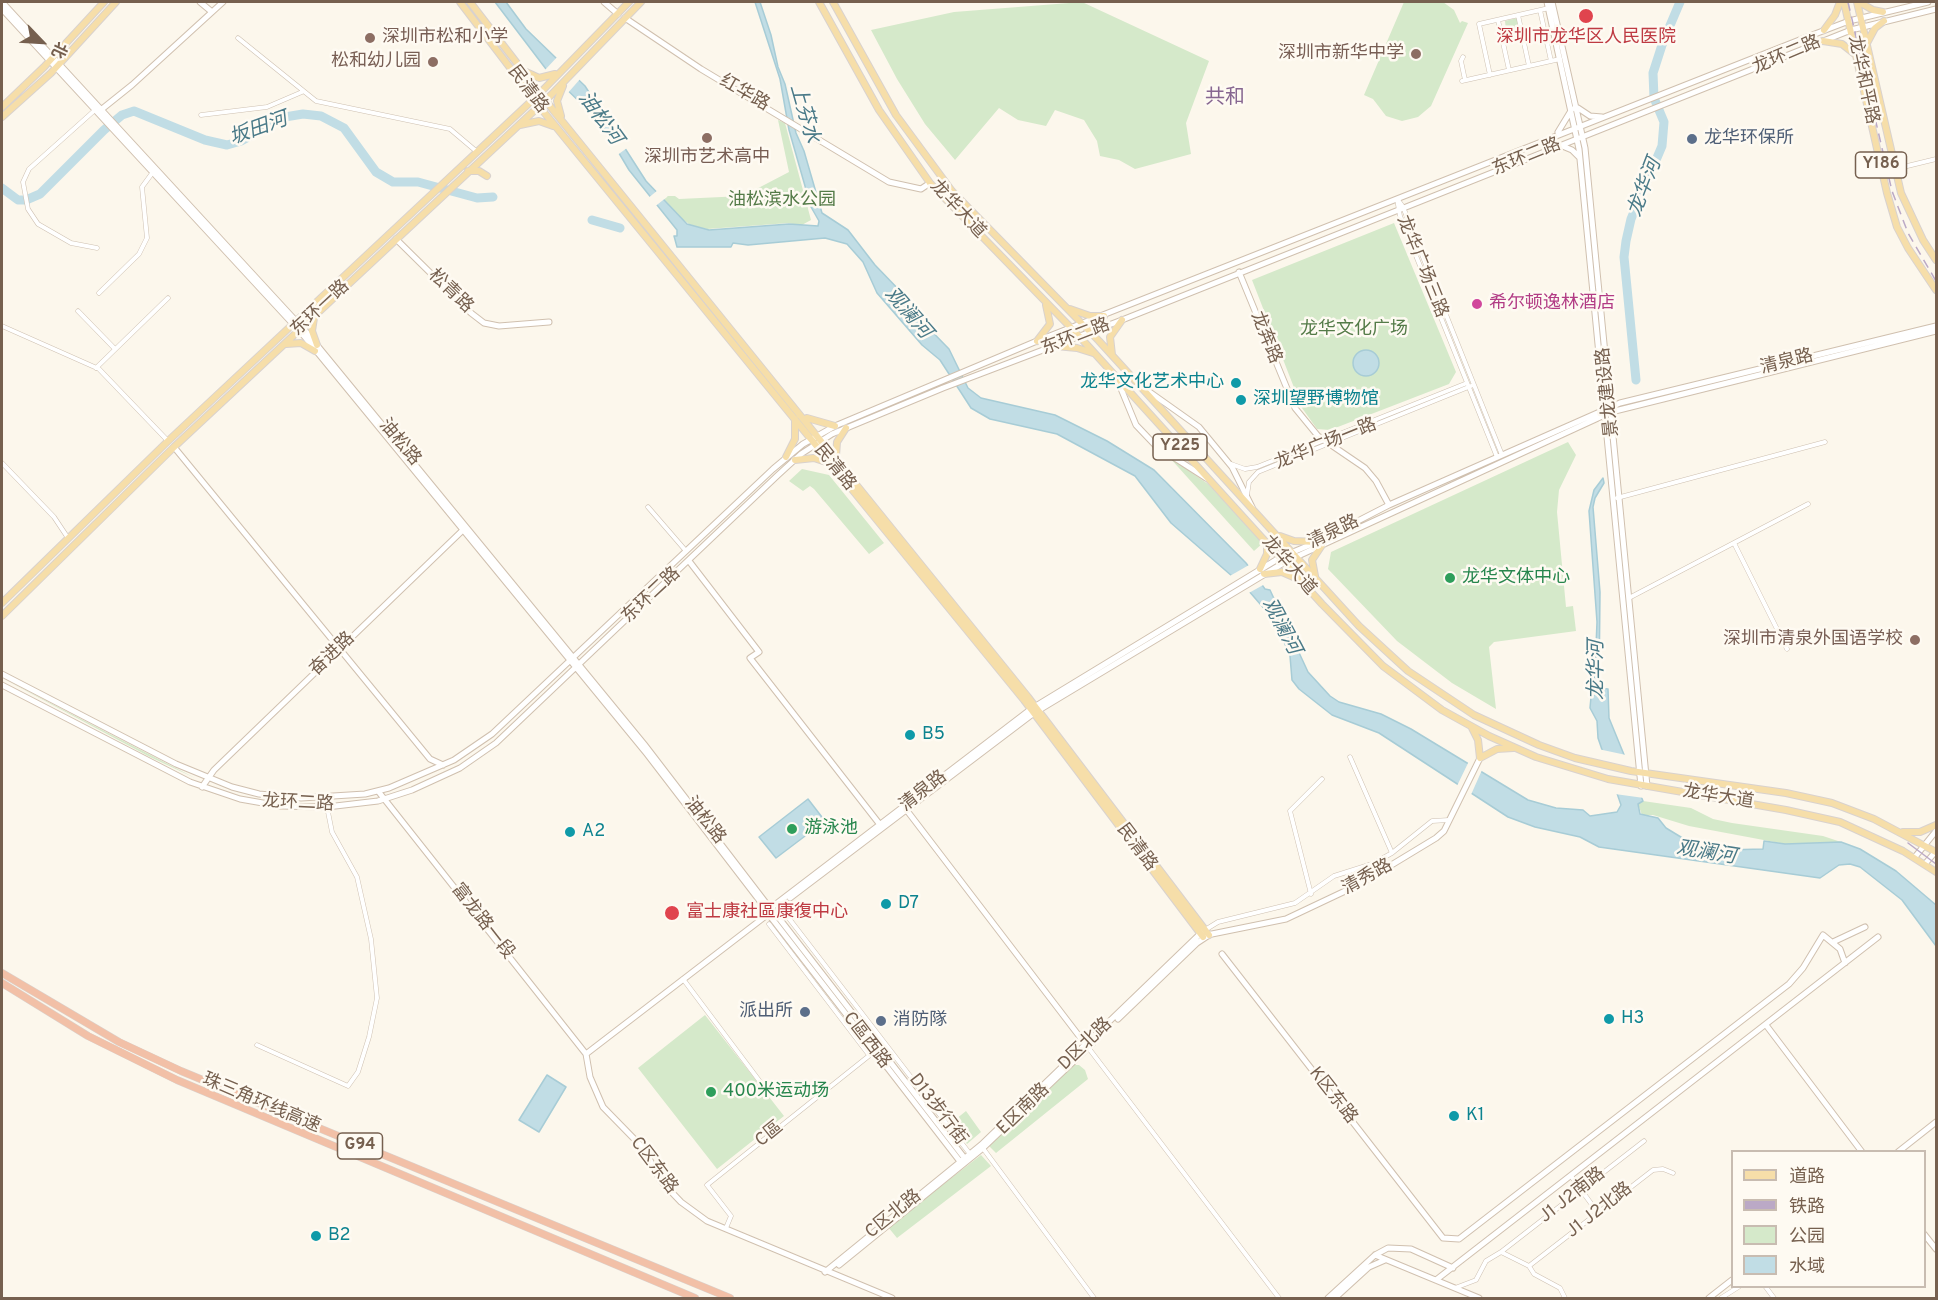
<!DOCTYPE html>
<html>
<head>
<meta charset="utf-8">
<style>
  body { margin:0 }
  #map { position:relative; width:1938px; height:1300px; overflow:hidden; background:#fcf7ec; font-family:Overpass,"Noto Sans SC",sans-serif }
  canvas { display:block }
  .frame { position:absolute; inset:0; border:3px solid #76604f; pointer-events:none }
  .legend { position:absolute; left:1731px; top:1150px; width:195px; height:138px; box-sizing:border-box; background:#fefaf2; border:2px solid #c8bcb1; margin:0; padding:8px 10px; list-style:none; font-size:18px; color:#76604f }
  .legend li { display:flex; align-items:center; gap:12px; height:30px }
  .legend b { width:30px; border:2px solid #c8bcb1 }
  .north { position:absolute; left:12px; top:12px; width:60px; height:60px; -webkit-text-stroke:4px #fefaf2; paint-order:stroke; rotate:115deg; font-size:16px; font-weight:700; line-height:24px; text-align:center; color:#76604f }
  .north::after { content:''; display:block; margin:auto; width:21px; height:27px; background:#76604f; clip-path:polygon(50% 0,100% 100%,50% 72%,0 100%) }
</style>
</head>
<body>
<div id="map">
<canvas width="1938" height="1300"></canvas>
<div class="frame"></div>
<ul class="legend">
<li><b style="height:8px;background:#f6dea9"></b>道路</li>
<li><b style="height:8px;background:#bba9c6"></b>铁路</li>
<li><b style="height:16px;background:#d5e9ca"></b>公园</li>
<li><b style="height:16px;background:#c1dde5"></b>水域</li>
</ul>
<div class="north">北</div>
</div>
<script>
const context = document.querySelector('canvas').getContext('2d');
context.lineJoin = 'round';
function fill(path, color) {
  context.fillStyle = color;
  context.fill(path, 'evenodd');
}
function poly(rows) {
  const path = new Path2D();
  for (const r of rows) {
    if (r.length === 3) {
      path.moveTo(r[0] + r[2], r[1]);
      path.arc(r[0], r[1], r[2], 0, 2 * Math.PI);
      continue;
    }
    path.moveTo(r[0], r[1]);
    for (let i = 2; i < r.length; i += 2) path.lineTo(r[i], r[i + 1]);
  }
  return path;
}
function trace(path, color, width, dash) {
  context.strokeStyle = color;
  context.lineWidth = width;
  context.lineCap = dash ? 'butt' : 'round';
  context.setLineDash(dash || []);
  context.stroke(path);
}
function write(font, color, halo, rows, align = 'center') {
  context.font = font + ' Overpass,"Noto Sans SC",sans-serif';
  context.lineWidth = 5;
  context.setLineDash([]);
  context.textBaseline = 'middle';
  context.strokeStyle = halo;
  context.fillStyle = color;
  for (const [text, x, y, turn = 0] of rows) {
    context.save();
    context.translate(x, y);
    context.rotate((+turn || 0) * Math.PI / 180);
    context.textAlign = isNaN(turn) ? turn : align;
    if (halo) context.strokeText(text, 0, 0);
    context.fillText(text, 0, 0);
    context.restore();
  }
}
const green = poly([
  [1082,2,1209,61,1186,123,1191,154,1135,169,1119,160,1100,156,1097,141,1084,120,1055,110,1046,126,1018,120,999,108,955,160,925,124,897,79,871,30,954,12],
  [1404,2,1443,2,1454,10,1460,23,1462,21,1468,23,1431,106,1418,117,1402,121,1386,116,1373,99,1364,95],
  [1517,18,1520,39,1507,39,1505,21],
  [778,120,785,123,811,220,800,226,789,223,707,229,692,226,679,217,664,199,668,196,675,196,679,199,743,196,789,172],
  [1394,223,1456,372,1449,384,1330,430,1317,429,1302,408,1252,280],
  [1568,442,1576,455,1559,490,1557,512,1566,607,1573,606,1576,631,1494,642,1489,647,1496,709,1452,683,1397,641,1328,569,1331,552],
  [1169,457,1208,484,1263,543,1254,551],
  [802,469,829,475,884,543,869,554,814,489,810,486,803,491,789,481],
  [2,678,137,748,195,778,150,757],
  [1643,801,1691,808,1713,819,1732,823,1823,836,1841,842,1785,844,1689,826,1653,815,1642,815,1638,804],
  [705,1015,784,1116,717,1169,638,1068],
  [1074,1065,1079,1065,1085,1070,1088,1079,996,1153,988,1145],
  [966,1111,981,1132,967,1144,951,1123],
  [981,1155,991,1166,897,1238,888,1227]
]);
const water = poly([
  [495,2,506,2,526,29,585,86,646,181,687,224,709,230,789,224,818,226,819,221,811,207,789,130,780,79,755,2,760,2,771,35,778,67,785,84,796,133,804,151,822,213,848,230,875,265,904,295,910,309,949,349,968,388,981,398,1055,415,1107,441,1154,470,1246,563,1265,589,1270,590,1308,672,1330,696,1339,702,1381,714,1411,729,1528,800,1556,808,1583,810,1590,816,1617,812,1621,805,1598,738,1597,721,1590,708,1591,697,1594,695,1597,622,1589,511,1594,490,1603,478,1604,483,1595,498,1593,507,1600,592,1599,688,1608,689,1609,718,1643,801,1638,804,1640,814,1658,818,1666,828,1699,848,1704,844,1724,850,1763,849,1764,841,1785,844,1841,842,1860,849,1896,871,1936,905,1936,946,1902,900,1860,867,1850,864,1839,865,1820,878,1599,847,1580,837,1535,827,1508,817,1379,733,1332,715,1299,689,1292,680,1290,656,1279,630,1267,612,1248,590,1171,523,1135,476,1057,434,990,419,971,408,940,360,922,345,877,293,863,262,847,244,825,238,748,245,733,243,731,247,677,247,674,236,677,236,677,230,629,170,601,123,546,69,495,2],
  [1366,363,13],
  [808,799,825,821,776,858,759,837,808,799],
  [547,1075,566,1087,539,1132,519,1120,547,1075]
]);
const pier = poly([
  [559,55,581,78,567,94,544,71],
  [621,139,627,148,616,156,611,145],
  [658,190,667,197,653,208,647,199],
  [1249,565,1265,584,1247,594,1228,577],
  [1598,749,1626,755,1644,798,1615,794],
  [1469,761,1482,770,1470,797,1456,788]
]);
const river = poly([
  [2,188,18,200,26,200,40,194,104,130,122,115,134,111,205,140,227,145,241,141,285,117,303,114,321,116,344,128,376,172,393,182,418,182,477,198,493,197],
  [592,220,620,228],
  [1636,380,1624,257,1626,241,1631,219,1662,146,1664,122,1654,98,1653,73,1663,42,1680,2]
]);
const street = poly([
  [1540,10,1551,61],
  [1518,15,1529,66],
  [1498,20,1509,70],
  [238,38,316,101,450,129,476,151],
  [1463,57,1461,61,1465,80],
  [1490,75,1479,24,1549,8],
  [1462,81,1560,59],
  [95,110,29,169,23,182,28,209,38,224,71,243,97,248],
  [201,115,267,107,302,92],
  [1895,169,1936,159],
  [1397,199,1400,216,1497,457],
  [1398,200,1403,207,1502,455],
  [99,293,139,254,147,238,142,187,153,172],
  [78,311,115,349],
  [2,326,99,369,168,441],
  [96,368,168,298],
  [2,463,54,517,68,538],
  [1231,464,1245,469,1257,467,1467,383],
  [1247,495,1249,482,1258,472,1471,386],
  [1617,498,1825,442],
  [648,507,686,551],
  [1734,543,1787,649],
  [1629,598,1808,504],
  [1392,853,1432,821,1449,820],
  [1311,894,1290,811,1322,779],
  [784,912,970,1154],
  [769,924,869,1055],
  [1205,930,1218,922,1295,903,1334,876,1372,864,1392,853,1350,757],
  [683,979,767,1091],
  [257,1045,348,1086,358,1072,369,1037,377,998,371,939,357,877,332,832,327,807],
  [1087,1046,1279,1298],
  [982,1147,1094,1298],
  [1571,1176,1598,1213],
  [726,1228,731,1216,707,1185,875,1051],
  [1501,1252,1644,1141],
  [1529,1266,1653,1170,1663,1169,1673,1173],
  [1765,1286,1774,1298],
  [1455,1288,1476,1280,1486,1261,1501,1252,1529,1266,1534,1274,1560,1288,1565,1298],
  [1721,1298,1740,1286]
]);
const secondary = poly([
  [2,2,307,333,644,744,769,907],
  [200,2,212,12],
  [604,2,618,14],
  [1547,2,1579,149,1641,786],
  [1552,2,1585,148,1647,786],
  [2,9,304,336,647,754,766,909],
  [625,18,701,69,889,182,921,189,930,183],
  [1578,108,1590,116,1602,117],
  [102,109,132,85,223,2],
  [1558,132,1572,109],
  [1560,145,1572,150,1579,157],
  [396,239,471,313,484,323,499,326,549,322],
  [1239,272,1295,408,1318,436,1365,468,1376,481,1389,505],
  [1117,379,1136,425,1156,446,1206,478],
  [1144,388,1199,427,1232,467,1252,507],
  [174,447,430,759,443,765],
  [689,561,759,652,750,658,881,826],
  [2,674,176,764,232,787,259,794,301,798,365,794,389,788,454,760,492,734,773,469,803,444,835,426,1037,341,1807,37,1849,21,1928,2],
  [2,685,190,782,240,799,280,806,327,807,378,801,412,790,460,768,496,743,778,475,801,454,832,434,943,388,1122,320,1851,30,1936,9],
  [202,787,214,770,464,529],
  [378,791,586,1054,590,1077,603,1107,645,1150,660,1180,681,1202,707,1221,892,1298],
  [905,808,1086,1045],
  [1915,857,1936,831],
  [1925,864,1936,851],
  [790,898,1034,713,1285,562,1611,412,1936,331],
  [772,907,1031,709,1281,557,1317,542,1389,505,1620,403,1936,326],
  [775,913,966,1160],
  [770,916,962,1164],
  [1207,935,1286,919,1360,884,1436,838,1444,831,1480,758],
  [1833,942,1865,927],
  [1222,954,1443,1238,1459,1239,1789,984,1803,968,1823,935,1840,949,1845,963],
  [1118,1019,1197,943,1209,935],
  [1766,1025,1862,1152],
  [586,1054,767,915],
  [1898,1152,1936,1122],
  [1924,1234,1936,1249],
  [1375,1255,1479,1298],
  [839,1265,983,1148,1092,1044],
  [825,1272,981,1145,1202,932],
  [1436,1280,1878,937],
  [1328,1298,1375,1255,1388,1248,1411,1249,1453,1268],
  [1335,1298,1369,1267,1385,1260],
  [1709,1298,1732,1280]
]);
const primary = poly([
  [460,2,543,111,1024,700,1203,937],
  [470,2,553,110,1028,697,1209,935],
  [819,2,879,110,930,183,1079,336,1322,604,1383,666,1442,710,1489,736,1536,757,1608,779,1786,810,1840,822,1903,851,1936,872],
  [833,2,896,115,952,191,1099,341,1359,626,1408,671,1474,715,1539,745,1575,758,1631,771,1786,793,1832,803,1874,819,1936,852],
  [1844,2,1887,193,1897,227,1908,248,1936,290],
  [1857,2,1901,193,1923,240,1936,260],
  [1859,2,1873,10,1883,12],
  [1824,30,1835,15,1840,2],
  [1823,41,1842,44,1856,55],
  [1867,43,1875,28,1884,21],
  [526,72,539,78,555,74],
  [2,107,44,67,104,2],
  [561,116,557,101,563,86],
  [2,117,51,73,116,2],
  [520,125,539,121,553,126],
  [468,171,479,171,487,176],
  [1070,309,1090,316,1104,316],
  [314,318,312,331,317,345],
  [1037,341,1050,324,1046,305],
  [286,344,301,343,315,351],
  [1056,346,1077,348,1093,353],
  [1112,355,1110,337,1122,320],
  [807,418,835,426],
  [836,456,837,442,846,428],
  [786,457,795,439,795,419],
  [795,460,814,458,829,463],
  [1280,536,1294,541,1317,542],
  [1260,569,1267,554,1267,543],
  [1264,574,1282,572,1298,579],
  [1315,576,1312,560,1322,545],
  [2,603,168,441,540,93,629,2],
  [2,616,174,447,551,95,641,2],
  [1472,728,1478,740,1480,758],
  [1480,758,1497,749,1513,748],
  [1903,832,1920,832,1936,825]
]);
const highway = poly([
  [2,973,119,1042,181,1071,730,1298],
  [2,983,88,1036,177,1080,695,1298]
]);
const tram = poly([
  [1908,843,1936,864]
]);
const rail = poly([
  [1848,2,1892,191,1908,233,1936,281]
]);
const markers = [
  [1586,16,8,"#e0444e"],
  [370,38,6,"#8d6e63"],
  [1416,54,6,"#8d6e63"],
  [433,62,6,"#8d6e63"],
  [707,138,6,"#8d6e63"],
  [1692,139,6,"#5c6f8a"],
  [1477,304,6,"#d1479c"],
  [1236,383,6,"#0f9aa8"],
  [1241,400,6,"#0f9aa8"],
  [1450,578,6,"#2e9e5b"],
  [1915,640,6,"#8d6e63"],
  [910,735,6,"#0f9aa8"],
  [792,829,6,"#2e9e5b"],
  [570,832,6,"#0f9aa8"],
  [886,904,6,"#0f9aa8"],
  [672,913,8,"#e0444e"],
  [805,1012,6,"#5c6f8a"],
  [1609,1019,6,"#0f9aa8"],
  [881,1021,6,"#5c6f8a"],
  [711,1092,6,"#2e9e5b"],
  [1454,1116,6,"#0f9aa8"],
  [316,1236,6,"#0f9aa8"]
];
const shields = [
  [1881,165,51],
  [1180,447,54],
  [360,1146,45]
];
const shieldNames = [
  ["Y186",1881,165],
  ["Y225",1180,447],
  ["G94",360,1146]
];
const educationNames = [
  ["深圳市松和小学",382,38,"left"],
  ["深圳市新华中学",1404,54],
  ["松和幼儿园",421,62],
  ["深圳市艺术高中",707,158,"center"],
  ["深圳市清泉外国语学校",1903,640]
];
const healthNames = [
  ["深圳市龙华区人民医院",1586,38],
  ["富士康社區康復中心",686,913,"left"]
];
const streetNames = [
  ["龙环二路",1787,56,-23],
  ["龙华和平路",1862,80,78],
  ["民清路",527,90,53],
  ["红华路",744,94,30],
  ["东环二路",1527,158,-22],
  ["龙华大道",957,210,47],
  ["龙华广场三路",1421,267,68],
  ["松青路",450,292,44],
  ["东环一路",321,309,-43],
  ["东环二路",1076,338,-21],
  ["龙奔路",1265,338,68],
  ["清泉路",1787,363,-14],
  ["景龙建设路",1609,392,-96],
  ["油松路",399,443,50],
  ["龙华广场一路",1326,445,-22],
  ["民清路",834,468,51],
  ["清泉路",1334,533,-26],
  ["龙华大道",1288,566,49],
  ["东环二路",652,596,-43],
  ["奋进路",333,655,-44],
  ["清泉路",924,792,-38],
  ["龙华大道",1718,798,9],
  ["龙环二路",298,804,3],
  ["油松路",704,821,52],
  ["民清路",1136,848,53],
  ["清秀路",1368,878,-29],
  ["富龙路一段",482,922,52],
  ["C區西路",866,1041,52],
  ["D区北路",1086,1045,-44],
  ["K区东路",1332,1096,52],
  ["珠三角环线高速",261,1104,23],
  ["D13步行街",937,1110,53],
  ["E区南路",1024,1110,-44],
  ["C區",770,1135,-39],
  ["C区东路",653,1166,53],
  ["J1 J2南路",1573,1196,-38],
  ["J1 J2北路",1600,1211,-38],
  ["C区北路",894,1215,-39]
];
const serviceNames = [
  ["龙华环保所",1704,139],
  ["派出所",793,1012,"right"],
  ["消防隊",893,1021]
];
const parkNames = [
  ["油松滨水公园",782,201],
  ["龙华文化广场",1354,330]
];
const hotelNames = [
  ["希尔顿逸林酒店",1489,304]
];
const cultureNames = [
  ["龙华文化艺术中心",1224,383,"right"],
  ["深圳望野博物馆",1253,400],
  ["B5",922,735],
  ["A2",582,832],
  ["D7",898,904],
  ["H3",1621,1019],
  ["K1",1466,1116],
  ["B2",328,1236]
];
const leisureNames = [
  ["龙华文体中心",1462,578],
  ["游泳池",804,829],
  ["400米运动场",723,1092]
];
const neighbourhoodNames = [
  ["共和",1225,99]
];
const waterNames = [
  ["上芬水",803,114,74],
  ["油松河",599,119,54],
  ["坂田河",259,130,-20],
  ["龙华河",1646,188,-69],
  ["观澜河",907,314,49],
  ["观澜河",1280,627,62],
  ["龙华河",1598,670,-90],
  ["观澜河",1706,854,9]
];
fill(green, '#d5e9ca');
fill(water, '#c1dde5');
trace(water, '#a7ccd6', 1.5);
fill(pier, '#fcf7ec');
trace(river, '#c1dde5', 9);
trace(street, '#cec0b1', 5);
trace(secondary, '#d0c0af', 7);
trace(primary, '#d9d2ce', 8);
trace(highway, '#d9d2ce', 8);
trace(street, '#fff', 4);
trace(secondary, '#fff', 5);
trace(primary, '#f6dea9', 6);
trace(highway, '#f2c0a7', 7);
trace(tram, '#bba9c6', 1.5);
trace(rail, '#bba9c6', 1.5, [9, 6]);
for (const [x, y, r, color] of markers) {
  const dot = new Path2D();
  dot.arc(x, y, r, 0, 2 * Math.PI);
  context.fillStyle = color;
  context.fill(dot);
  trace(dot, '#fefaf2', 2);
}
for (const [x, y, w] of shields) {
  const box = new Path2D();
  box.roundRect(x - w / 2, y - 13, w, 26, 4.5);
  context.fillStyle = '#fefaf2';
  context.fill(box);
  trace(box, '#76604f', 1.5);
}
write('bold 16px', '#76604f', null, shieldNames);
write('18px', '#785e54', '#fefaf2', educationNames, 'right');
write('18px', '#be3a42', '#fefaf2', healthNames);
write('18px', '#76604f', '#fefaf2', streetNames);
write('18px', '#4e5e75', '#fefaf2', serviceNames, 'left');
write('18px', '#547b48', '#fefaf2', parkNames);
write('18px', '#b23c85', '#fefaf2', hotelNames, 'left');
write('18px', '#0d838f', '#fefaf2', cultureNames, 'left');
write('18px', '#27864d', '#fefaf2', leisureNames, 'left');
write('20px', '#876791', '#fefaf2', neighbourhoodNames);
write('italic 20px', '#4a7a88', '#fefaf2', waterNames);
</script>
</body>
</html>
